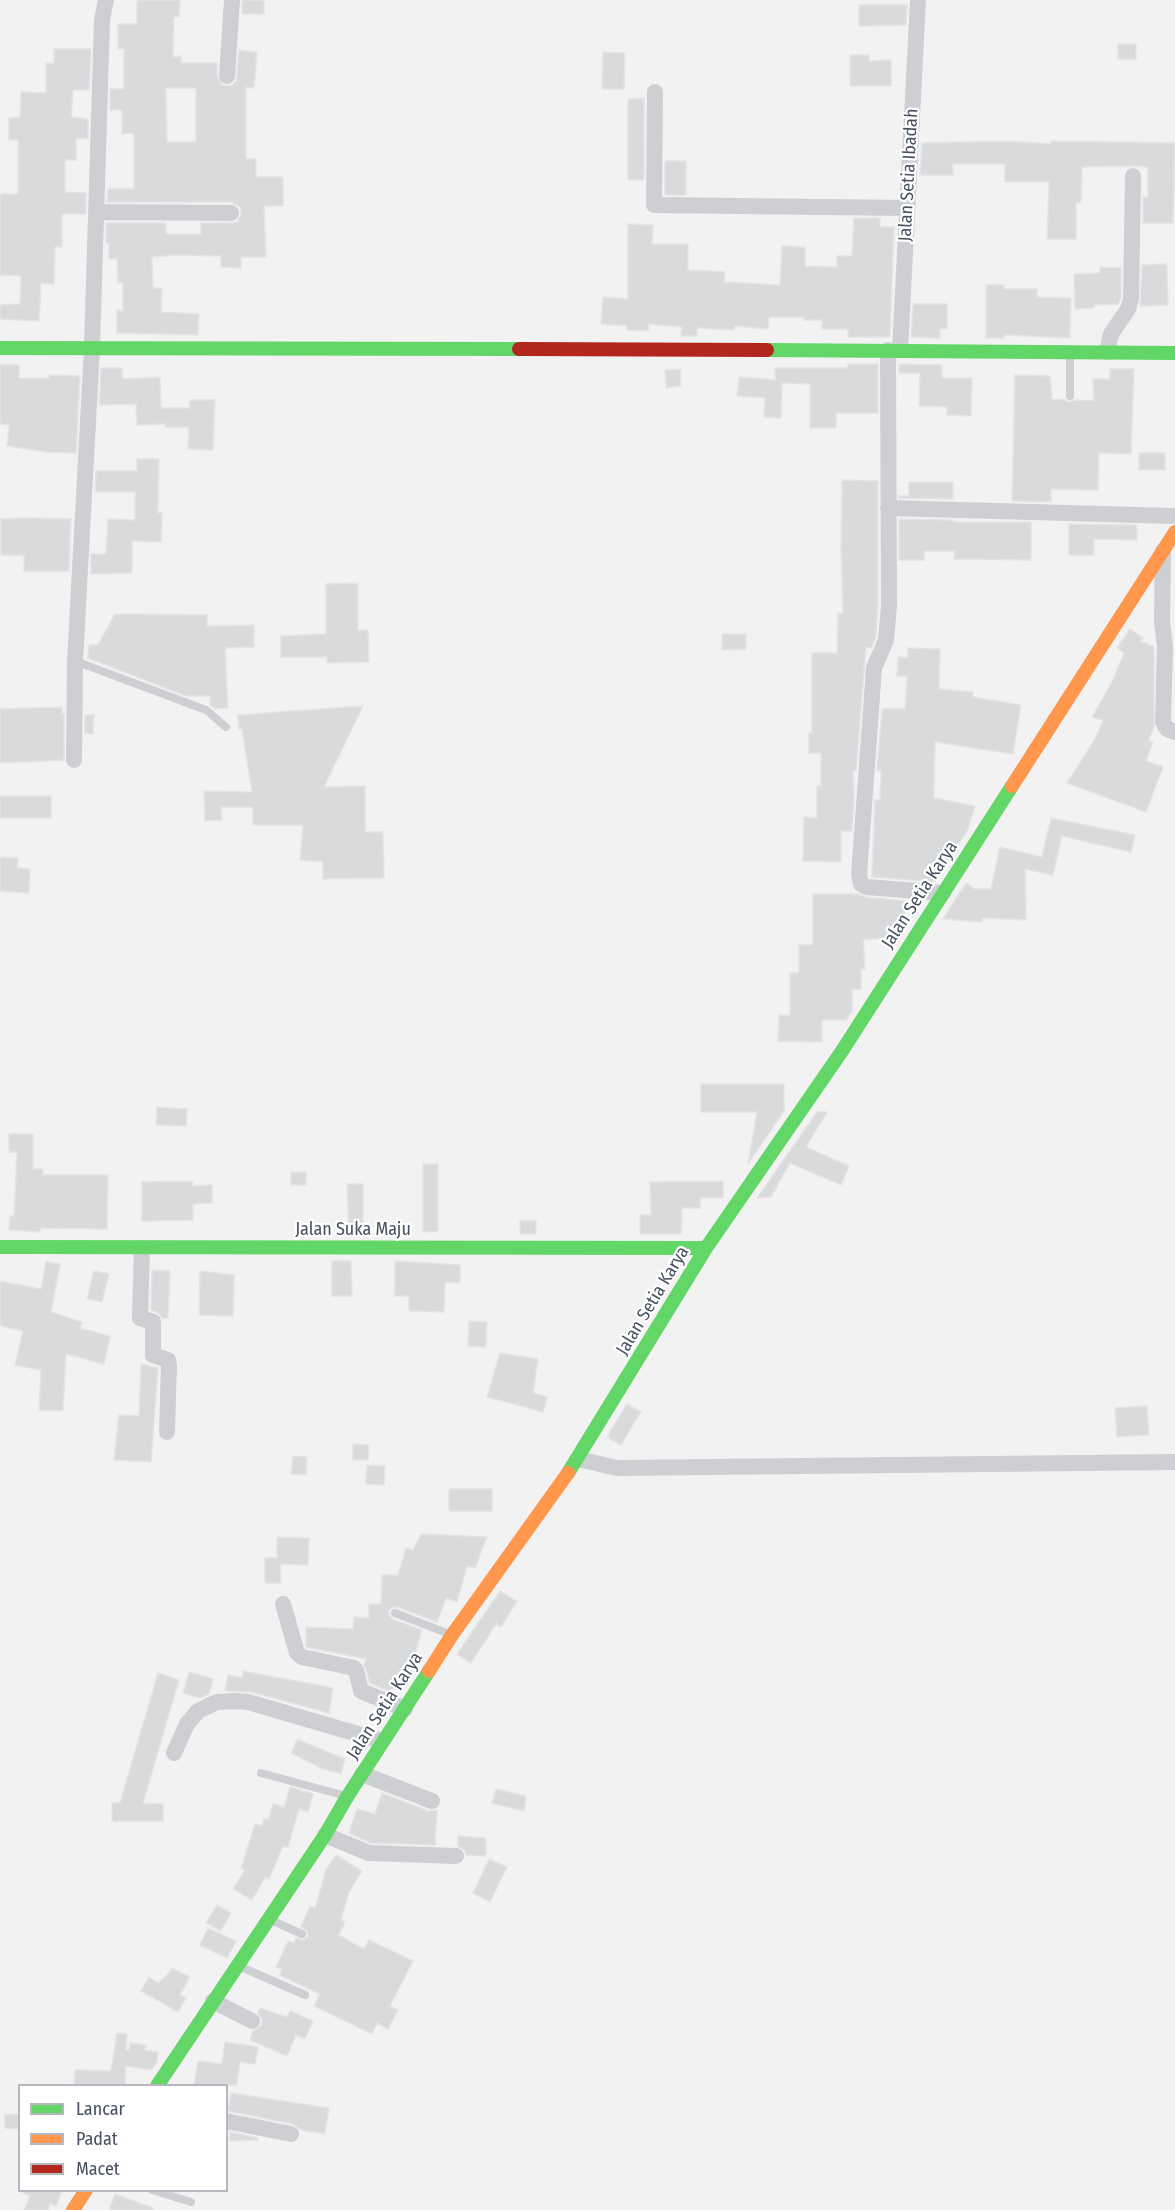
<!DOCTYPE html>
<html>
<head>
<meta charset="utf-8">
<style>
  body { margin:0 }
  #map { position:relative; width:1175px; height:2210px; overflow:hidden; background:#f2f2f2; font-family:"Fira Sans Condensed",sans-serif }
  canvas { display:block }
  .legend { position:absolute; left:18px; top:2084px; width:210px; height:108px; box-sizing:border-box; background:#fff; border:2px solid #b5b9bf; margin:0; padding:8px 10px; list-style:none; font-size:18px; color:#475060 }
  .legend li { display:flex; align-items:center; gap:12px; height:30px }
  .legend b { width:30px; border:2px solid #b5b9bf }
</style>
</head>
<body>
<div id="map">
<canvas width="1175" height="2210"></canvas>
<ul class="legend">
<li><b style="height:8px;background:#63d668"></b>Lancar</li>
<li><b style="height:8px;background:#ff974d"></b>Padat</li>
<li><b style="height:8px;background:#b3261e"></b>Macet</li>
</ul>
</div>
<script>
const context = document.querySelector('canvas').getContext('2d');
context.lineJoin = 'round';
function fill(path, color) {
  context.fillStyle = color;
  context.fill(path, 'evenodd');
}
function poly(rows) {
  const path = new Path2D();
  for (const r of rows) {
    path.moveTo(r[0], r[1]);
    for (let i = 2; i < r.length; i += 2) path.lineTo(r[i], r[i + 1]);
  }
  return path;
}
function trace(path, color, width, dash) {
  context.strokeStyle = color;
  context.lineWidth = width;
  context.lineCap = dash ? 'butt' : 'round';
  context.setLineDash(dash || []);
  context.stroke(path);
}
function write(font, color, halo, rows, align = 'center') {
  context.font = font + ' "Fira Sans Condensed",sans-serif';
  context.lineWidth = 4.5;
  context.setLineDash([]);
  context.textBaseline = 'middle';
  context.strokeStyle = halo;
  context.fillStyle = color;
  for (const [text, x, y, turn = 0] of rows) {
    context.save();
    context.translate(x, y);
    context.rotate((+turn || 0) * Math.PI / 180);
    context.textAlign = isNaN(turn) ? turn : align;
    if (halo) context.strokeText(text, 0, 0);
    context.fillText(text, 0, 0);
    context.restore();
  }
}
const building = poly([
  [137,0,180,0,179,17,174,17,173,57,181,56,181,63,217,63,217,76,222,85,231,86,236,81,239,50,257,52,254,88,246,87,246,159,256,159,256,177,283,177,283,206,264,206,266,257,241,257,241,268,221,267,221,256,167,255,167,256,152,257,153,288,162,288,161,312,199,314,198,335,117,333,117,310,123,311,123,283,118,283,117,259,109,259,109,243,106,243,106,223,166,223,166,234,201,234,201,223,232,223,237,222,241,214,240,207,231,202,107,202,108,189,134,189,134,133,122,134,122,110,110,110,110,89,124,89,124,49,118,49,118,24,137,24,137,0],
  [166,88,196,88,196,142,167,142,166,88],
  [242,0,264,0,264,14,242,14,242,0],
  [859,5,907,5,906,25,859,26,859,5],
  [1118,44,1136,44,1136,59,1118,59,1118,44],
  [54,49,91,49,89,90,73,90,71,117,88,119,88,139,76,138,76,160,65,160,65,192,86,193,86,214,62,214,62,247,55,247,54,284,41,283,39,321,0,319,0,305,20,304,21,276,0,275,0,194,18,194,18,140,9,140,9,118,20,118,21,92,46,93,46,63,54,63,54,49],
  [603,52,625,53,624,89,602,89,603,52],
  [850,55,869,55,869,61,891,60,891,86,850,86,850,55],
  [644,98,644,180,628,180,628,99,644,98],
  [1007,141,1051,144,1051,141,1175,143,1173,223,1143,223,1143,197,1148,197,1148,167,1133,166,1082,167,1081,203,1076,203,1076,239,1047,239,1049,182,1005,182,1005,164,953,164,953,175,920,175,922,143,1007,141],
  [665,161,686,161,686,195,665,195,665,161],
  [854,218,880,218,880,227,894,227,890,337,848,337,848,329,822,329,822,320,804,320,804,317,769,317,768,329,735,326,734,330,697,328,697,336,681,336,682,327,649,324,649,331,627,330,627,326,601,324,603,297,628,299,628,224,653,225,652,244,688,244,688,270,725,272,724,282,780,285,782,246,805,247,805,266,837,267,837,256,852,256,854,218],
  [1167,264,1168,305,1140,306,1142,265,1167,264],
  [1100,267,1121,268,1121,297,1118,304,1094,305,1094,308,1075,309,1074,274,1100,273,1100,267],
  [986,285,1004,285,1004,289,1037,289,1037,297,1071,298,1070,338,1004,335,1004,338,986,338,986,285],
  [913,304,947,304,947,329,940,329,940,338,911,337,913,304],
  [848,364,878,364,878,413,836,413,836,428,810,428,810,384,782,383,781,418,764,417,765,398,737,396,739,377,775,380,775,368,848,368,848,364],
  [899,364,942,365,942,378,972,378,971,416,947,415,947,407,919,406,920,373,899,373,899,364],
  [0,365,19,365,19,378,49,378,49,375,80,376,76,453,47,452,7,446,9,425,0,424,0,365],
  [101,368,122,368,122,379,160,377,161,408,189,408,190,400,215,400,213,450,188,449,189,427,165,427,165,424,137,425,136,404,99,405,101,368],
  [680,369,681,386,666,388,665,370,680,369],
  [1110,369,1134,369,1131,454,1099,453,1098,490,1051,489,1051,502,1012,501,1015,375,1050,376,1052,399,1065,400,1069,402,1074,400,1094,401,1093,379,1110,379,1110,369],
  [1139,453,1165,453,1165,470,1139,470,1139,453],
  [137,459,159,459,158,513,162,513,161,542,132,541,132,573,91,574,91,554,106,554,108,519,135,520,135,492,95,492,96,471,137,471,137,459],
  [842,480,878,481,878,601,876,637,871,648,866,647,856,771,853,771,854,799,852,831,841,831,841,862,803,861,804,817,817,818,817,786,821,786,821,753,809,753,809,733,812,733,812,653,837,653,838,613,843,613,841,550,842,480],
  [909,482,953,482,953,499,899,498,899,496,909,496,909,482],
  [25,518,71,519,69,571,24,571,24,555,1,555,1,519,25,518],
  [899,519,953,520,953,522,1031,522,1031,560,954,559,955,551,924,551,924,560,899,560,899,519],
  [1069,524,1137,525,1137,540,1094,539,1094,555,1069,555,1069,524],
  [358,583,358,630,368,630,369,662,327,663,327,657,281,657,281,636,326,634,326,584,358,583],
  [115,614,207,615,207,626,254,625,254,647,225,648,228,708,215,709,210,705,210,696,186,696,88,658,89,645,98,645,115,614],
  [1130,629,1143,638,1140,641,1154,647,1154,727,1148,741,1153,742,1146,761,1163,767,1146,812,1067,783,1095,739,1103,720,1092,717,1112,682,1124,653,1117,648,1130,629],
  [722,634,746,634,746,649,722,650,722,634],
  [908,648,940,649,939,689,973,692,973,697,1021,705,1013,754,935,742,934,798,975,806,968,829,935,882,872,877,875,800,880,800,881,771,877,771,882,709,905,709,907,676,897,676,898,657,908,658,908,648],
  [363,706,324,787,365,786,365,832,383,832,384,878,323,879,323,862,300,860,303,825,253,825,253,807,221,807,222,820,205,821,204,791,252,792,242,729,239,729,238,715,363,706],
  [62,707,62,714,64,714,64,760,0,763,0,709,62,707],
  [85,715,94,715,93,734,85,733,85,715],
  [0,796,51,796,51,818,0,818,0,796],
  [1051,818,1135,835,1131,852,1062,836,1053,875,1025,869,1026,920,982,918,982,922,943,919,966,883,975,889,991,889,1000,847,1042,857,1051,818],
  [0,857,18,858,17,868,30,869,29,893,0,891,0,857],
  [813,894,858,894,865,897,905,901,905,928,898,939,863,939,865,969,861,969,861,989,852,990,852,1011,846,1020,822,1020,822,1042,778,1041,779,1015,790,1015,790,973,799,973,799,945,813,945,813,894],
  [701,1084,784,1084,784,1111,748,1164,757,1112,701,1112,701,1084],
  [157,1107,187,1109,186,1126,156,1125,157,1107],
  [817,1112,827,1112,806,1147,849,1166,841,1185,790,1163,771,1197,757,1198,817,1112],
  [9,1134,33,1134,33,1169,43,1169,43,1175,108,1175,107,1229,40,1228,40,1232,9,1230,10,1216,14,1216,17,1152,9,1152,9,1134],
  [423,1164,438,1164,438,1231,423,1232,423,1164],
  [291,1172,306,1172,306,1185,291,1185,291,1172],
  [192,1181,193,1186,212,1185,212,1203,193,1204,193,1220,142,1221,142,1182,192,1181],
  [723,1181,723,1198,700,1198,700,1208,682,1208,681,1234,640,1234,640,1215,651,1215,650,1182,723,1181],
  [347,1184,363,1184,363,1231,349,1231,347,1184],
  [520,1221,536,1221,536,1234,520,1234,520,1221],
  [332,1261,351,1261,352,1296,332,1296,332,1261],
  [395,1261,460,1265,460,1283,445,1282,444,1312,409,1311,409,1296,395,1296,395,1261],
  [46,1262,60,1264,51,1312,82,1322,80,1328,110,1336,104,1364,66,1354,63,1411,39,1410,41,1370,15,1365,23,1331,0,1326,0,1281,41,1289,46,1262],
  [152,1270,170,1271,168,1318,162,1318,157,1312,151,1310,152,1270],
  [94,1271,109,1274,102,1302,87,1299,94,1271],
  [200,1271,234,1275,233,1316,199,1315,200,1271],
  [469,1321,487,1322,486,1347,468,1346,469,1321],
  [500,1353,538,1359,533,1393,547,1397,543,1412,487,1397,500,1353],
  [141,1364,158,1368,151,1462,114,1460,119,1415,139,1416,141,1364],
  [627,1404,641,1412,621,1445,607,1437,627,1404],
  [1147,1406,1149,1435,1117,1437,1115,1408,1147,1406],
  [353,1444,369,1445,368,1460,353,1460,353,1444],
  [293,1456,307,1457,306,1475,291,1474,293,1456],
  [367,1465,385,1466,384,1485,366,1484,367,1465],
  [449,1489,492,1489,492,1511,449,1511,449,1489],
  [421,1534,487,1537,475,1568,467,1566,457,1602,446,1598,437,1622,397,1607,393,1607,389,1610,389,1615,392,1619,422,1630,415,1654,412,1653,409,1672,400,1670,391,1692,370,1683,364,1664,366,1659,306,1647,306,1627,353,1629,354,1617,369,1618,369,1604,381,1604,382,1575,398,1575,406,1548,413,1550,421,1534],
  [277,1537,309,1538,308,1565,280,1564,281,1583,265,1583,265,1558,277,1558,277,1537],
  [500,1591,517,1601,501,1627,496,1624,471,1663,457,1654,500,1591],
  [243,1671,333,1688,329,1713,251,1692,225,1691,228,1675,242,1678,243,1671],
  [189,1672,213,1679,209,1694,200,1698,183,1693,189,1672],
  [158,1673,179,1680,143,1803,163,1804,163,1821,112,1821,112,1803,120,1803,158,1673],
  [297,1739,345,1759,341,1774,323,1769,291,1753,297,1739],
  [290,1787,313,1794,308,1812,299,1809,288,1847,283,1846,269,1879,265,1877,252,1900,233,1889,245,1870,241,1868,255,1824,262,1826,264,1818,269,1819,273,1804,284,1807,290,1787],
  [496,1789,526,1796,524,1811,492,1803,496,1789],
  [382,1793,428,1811,437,1810,435,1845,371,1843,349,1833,357,1809,375,1814,382,1793],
  [458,1836,486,1838,486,1856,466,1855,465,1851,458,1846,458,1836],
  [336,1855,362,1871,349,1892,341,1920,345,1922,339,1935,364,1949,369,1940,413,1961,390,2006,398,2010,388,2029,377,2023,372,2034,314,2006,320,1994,279,1975,282,1969,276,1967,288,1941,294,1943,296,1938,303,1940,308,1937,307,1931,301,1927,310,1906,315,1908,326,1870,336,1855],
  [489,1859,507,1867,490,1902,473,1893,489,1859],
  [217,1905,231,1913,221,1931,206,1923,217,1905],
  [208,1928,236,1941,227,1958,200,1945,208,1928],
  [172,1968,190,1977,180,1995,186,1998,178,2012,141,1991,149,1977,158,1983,167,1975,172,1968],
  [260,2008,287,2017,290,2011,313,2021,305,2039,296,2035,287,2056,250,2040,253,2031,262,2025,262,2020,258,2013,260,2008],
  [117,2033,127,2034,126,2050,129,2051,130,2043,146,2045,145,2050,158,2052,157,2062,151,2070,126,2066,125,2085,74,2085,75,2070,111,2071,117,2033],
  [225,2042,258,2047,255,2064,240,2062,237,2085,194,2085,198,2061,222,2064,225,2042],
  [231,2093,329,2108,325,2134,301,2130,293,2124,228,2111,231,2093],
  [5,2114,20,2115,20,2129,5,2128,5,2114],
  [230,2132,258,2138,258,2140,230,2141,230,2132],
  [19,2190,62,2190,56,2206,50,2204,48,2210,24,2210,30,2196,19,2190],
  [115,2194,153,2208,153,2210,109,2210,115,2194]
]);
const lane = poly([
  [1070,352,1070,396],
  [75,661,206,710,226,727],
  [395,1613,452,1635],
  [261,1773,346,1796],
  [271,1920,302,1934],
  [239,1966,305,1995],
  [152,2190,191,2202]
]);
const street = poly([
  [227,76,232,0],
  [655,92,654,205,907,208],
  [96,212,231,213],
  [888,350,889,606,886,640,874,668,859,875,861,884,866,887,943,893],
  [900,350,918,0],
  [1107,352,1111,334,1128,309,1131,299,1133,176],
  [888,508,1175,516],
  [1163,551,1162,621,1165,647,1163,722,1167,729,1175,732],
  [74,760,75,661,92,348,102,20,106,0],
  [142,1248,140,1318,153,1322,153,1355,168,1360,169,1365,167,1432],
  [578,1459,617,1468,1175,1462],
  [283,1604,297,1653,302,1657,354,1668,356,1670,361,1691,405,1709],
  [174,1753,187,1724,198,1711,217,1702,234,1701,248,1702,382,1741],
  [362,1774,432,1801],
  [325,1835,369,1853,456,1856],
  [213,2001,252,2021],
  [226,2121,291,2134]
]);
const fast = poly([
  [0,348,519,349],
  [767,350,1175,353],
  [0,1247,706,1248],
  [568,1473,706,1248,842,1051,1012,786],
  [157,2086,325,1835,347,1797,429,1671]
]);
const slow = poly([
  [1012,786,1175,532],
  [429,1671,452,1635,568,1473],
  [73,2210,86,2190]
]);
const jam = poly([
  [519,349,767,350]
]);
const streetNames = [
  ["Jalan Setia Ibadah",909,175,-87],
  ["Jalan Setia Karya",920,895,-57],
  ["Jalan Suka Maju",353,1230],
  ["Jalan Setia Karya",653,1301,-59],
  ["Jalan Setia Karya",385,1706,-57]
];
fill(building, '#d9dadc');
trace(building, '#e4e4e5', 1.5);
trace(lane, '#cdcfd3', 8);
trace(street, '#cdcfd3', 16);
trace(fast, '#63d668', 14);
trace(slow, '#ff974d', 14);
trace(jam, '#b3261e', 14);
write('18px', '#475060', '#fff', streetNames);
</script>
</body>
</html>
